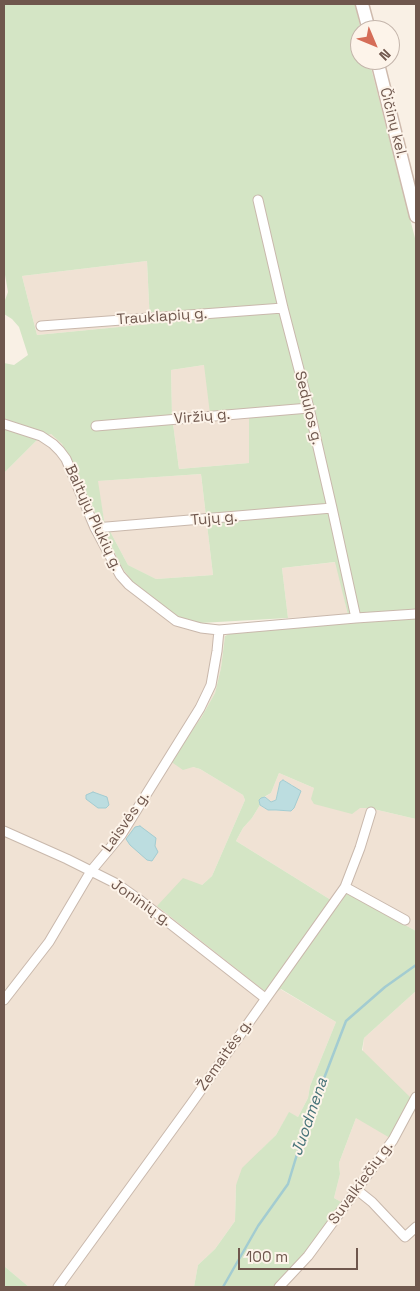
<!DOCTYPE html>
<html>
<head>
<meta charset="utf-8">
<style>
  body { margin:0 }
  #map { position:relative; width:420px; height:1291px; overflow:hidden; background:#f9f0e5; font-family:"Space Grotesk",sans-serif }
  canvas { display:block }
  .frame { position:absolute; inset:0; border:5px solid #6f574d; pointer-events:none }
  .north { position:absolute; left:350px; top:20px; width:50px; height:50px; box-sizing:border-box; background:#fdf4ea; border:1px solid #c4b5ab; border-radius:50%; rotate:135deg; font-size:14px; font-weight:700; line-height:20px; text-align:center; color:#6f574d }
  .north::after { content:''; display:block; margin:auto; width:18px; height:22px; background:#d56d58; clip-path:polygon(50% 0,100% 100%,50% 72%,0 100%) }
  .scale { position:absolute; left:238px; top:1248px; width:120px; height:22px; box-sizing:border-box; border:2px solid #6f574d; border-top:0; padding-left:6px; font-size:15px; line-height:18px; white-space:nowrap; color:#6f574d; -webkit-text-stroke:4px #fdf4ea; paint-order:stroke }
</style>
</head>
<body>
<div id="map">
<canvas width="420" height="1291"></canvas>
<div class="frame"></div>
<div class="north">N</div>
<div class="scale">100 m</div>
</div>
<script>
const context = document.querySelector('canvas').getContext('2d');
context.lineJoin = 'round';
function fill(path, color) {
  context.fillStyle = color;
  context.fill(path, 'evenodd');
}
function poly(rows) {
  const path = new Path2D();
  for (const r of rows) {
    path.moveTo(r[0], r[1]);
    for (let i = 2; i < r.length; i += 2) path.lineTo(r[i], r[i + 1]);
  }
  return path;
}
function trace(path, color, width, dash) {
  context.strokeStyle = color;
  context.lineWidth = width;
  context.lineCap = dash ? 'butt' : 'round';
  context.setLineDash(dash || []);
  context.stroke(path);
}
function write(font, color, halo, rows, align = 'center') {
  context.font = font + ' "Space Grotesk",sans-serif';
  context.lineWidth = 4;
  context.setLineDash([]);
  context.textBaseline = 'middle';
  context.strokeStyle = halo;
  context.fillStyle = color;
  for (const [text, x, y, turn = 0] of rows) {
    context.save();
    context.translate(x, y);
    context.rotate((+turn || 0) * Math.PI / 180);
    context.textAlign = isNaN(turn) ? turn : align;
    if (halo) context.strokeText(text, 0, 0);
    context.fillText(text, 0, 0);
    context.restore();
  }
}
const residential = poly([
  [147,261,150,324,37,335,22,276],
  [204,365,249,409,249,463,179,469,172,416,171,370],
  [51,434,62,444,120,566,196,622,223,625,225,636,221,668,215,693,201,718,193,767,200,769,243,795,245,800,212,876,202,885,255,982,271,996,280,989,336,1022,310,1086,308,1098,298,1117,289,1113,276,1135,262,1149,236,1185,235,1221,215,1249,198,1265,194,1287,29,1287,4,1266,4,473,37,440],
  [201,474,213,575,156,579,128,565,104,520,97,481],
  [336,562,348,615,288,618,282,568],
  [279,773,314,788,312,799,369,808,416,819,416,931,347,893,339,905,236,841,243,828,252,818,260,805,268,810,291,811,293,785,289,784,284,780,280,782,276,800,271,802,265,797,271,793],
  [416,991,416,1287,275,1287,343,1203,334,1198,340,1174,339,1163,356,1118,364,1038]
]);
const green = poly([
  [5,4,355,4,361,30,360,60,369,60,416,242,416,611,348,615,335,562,282,568,288,618,200,623,177,618,134,584,121,566,62,444,51,434,37,440,4,473,4,363,14,365,28,355,19,327,12,319,4,314,4,303,8,292,4,269],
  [147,261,150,324,37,335,22,276],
  [204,365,210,414,249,409,249,463,179,469,172,416,171,370],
  [201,474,213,575,156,579,128,565,104,520,98,481],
  [416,618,416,819,369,808,360,808,352,814,314,804,311,799,314,788,279,773,271,793,259,800,260,805,252,818,243,828,236,841,339,905,347,893,416,931,416,991,364,1038,362,1050,412,1099,390,1138,356,1118,339,1163,340,1174,334,1198,343,1203,300,1260,275,1287,194,1287,198,1265,215,1249,235,1221,236,1185,242,1168,276,1135,289,1112,298,1117,308,1098,310,1086,336,1022,281,989,271,996,157,906,183,878,202,885,212,876,245,800,243,795,200,769,193,767,183,770,170,761,201,718,215,693,221,668,225,636,235,631],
  [4,1266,29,1287,4,1287]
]);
const water = poly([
  [283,780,301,791,294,808,291,811,276,810,268,810,260,805,259,800,261,798,265,797,271,802,276,800,280,782,283,780],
  [93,792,107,797,109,805,106,808,98,808,86,799,86,795,93,792],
  [140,826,156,838,155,846,158,852,152,861,147,860,130,845,126,839,135,827,140,826]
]);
const stream = poly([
  [223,1287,258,1226,288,1184,305,1128,346,1021,385,987,416,965]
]);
const street = poly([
  [258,200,283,308,309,408,332,508,356,618],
  [41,326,283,308],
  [4,424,41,436,53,444,60,451,66,459,95,528,120,575,129,585,176,621,201,628,219,630,356,618,416,614],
  [96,426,309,408],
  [95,528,332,508],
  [4,831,67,859,117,884,141,901,265,998],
  [345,887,405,920],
  [4,1000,49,942,91,871,121,835,200,708,211,685,217,651,219,630],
  [357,1190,372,1202,405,1237,416,1227],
  [58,1287,191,1104,345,887,360,848,371,812],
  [279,1287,308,1256,393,1140,416,1097]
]);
const secondary = poly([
  [362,4,369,30],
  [377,60,416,216]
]);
const streetNames = [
  ["Čičinų kel.",393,123,76],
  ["Trauklapių g.",162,317,-4],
  ["Sedulos g.",308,408,76],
  ["Viržių g.",202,417,-5],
  ["Baltųjų Plukių g.",93,518,65],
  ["Tujų g.",214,519,-5],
  ["Laisvės g.",126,822,-55],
  ["Joninių g.",141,903,35],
  ["Žemaitės g.",225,1055,-55],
  ["Suvalkiečių g.",361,1183,-54]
];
const waterNames = [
  ["Juodmena",310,1117,-71]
];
fill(residential, '#f0e2d4');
fill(green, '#d4e5c5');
fill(water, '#bcdde0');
trace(water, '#a3ccd1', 1);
trace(stream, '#a3ccd1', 2.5);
trace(street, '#c9b8ac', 11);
trace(secondary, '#cebaad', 15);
trace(street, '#fff', 9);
trace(secondary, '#fff', 12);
write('15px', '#6f574d', '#fdf4ea', streetNames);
write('italic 16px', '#477379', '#fdf4ea', waterNames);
</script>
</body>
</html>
